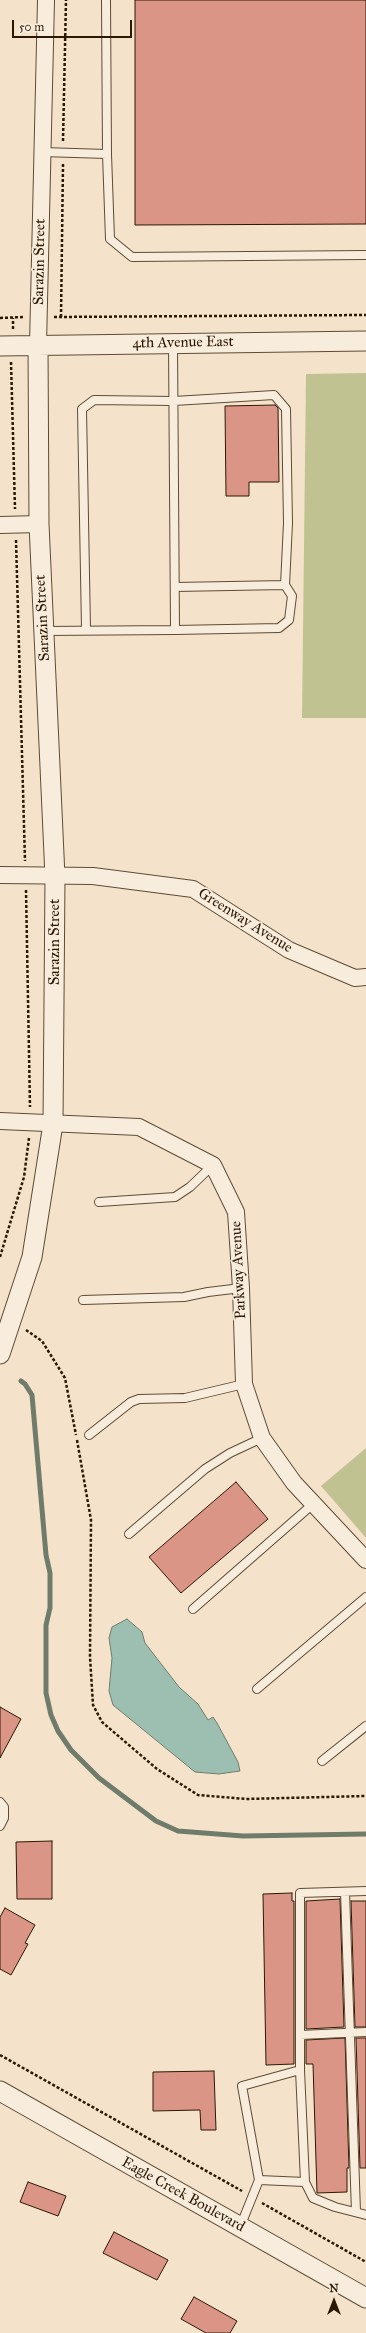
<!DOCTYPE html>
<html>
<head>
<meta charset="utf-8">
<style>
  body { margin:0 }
  #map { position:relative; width:366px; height:2333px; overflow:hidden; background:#f4e3ca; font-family:"IM FELL Great Primer",serif }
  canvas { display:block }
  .north { position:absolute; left:314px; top:2281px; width:40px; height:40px; -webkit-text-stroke:3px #f8eddd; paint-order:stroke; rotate:0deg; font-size:11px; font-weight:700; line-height:16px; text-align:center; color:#2c1803 }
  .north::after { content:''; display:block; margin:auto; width:14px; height:18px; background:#2c1803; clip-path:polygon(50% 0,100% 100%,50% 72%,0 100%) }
  .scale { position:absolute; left:12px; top:20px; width:120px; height:18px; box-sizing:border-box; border:2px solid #2c1803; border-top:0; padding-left:5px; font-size:12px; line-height:14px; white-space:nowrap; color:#2c1803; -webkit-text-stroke:3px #f8eddd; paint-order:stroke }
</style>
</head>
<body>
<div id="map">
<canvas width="366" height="2333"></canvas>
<div class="north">N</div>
<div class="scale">50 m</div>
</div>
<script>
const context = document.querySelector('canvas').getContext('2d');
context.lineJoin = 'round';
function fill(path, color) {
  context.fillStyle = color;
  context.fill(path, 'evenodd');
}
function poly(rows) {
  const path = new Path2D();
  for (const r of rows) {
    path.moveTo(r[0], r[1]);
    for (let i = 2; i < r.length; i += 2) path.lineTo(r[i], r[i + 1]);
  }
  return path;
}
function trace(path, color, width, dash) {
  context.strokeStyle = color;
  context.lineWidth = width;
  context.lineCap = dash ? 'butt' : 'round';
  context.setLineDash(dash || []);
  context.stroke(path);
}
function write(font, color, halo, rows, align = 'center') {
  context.font = font + ' "IM FELL Great Primer",serif';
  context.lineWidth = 3.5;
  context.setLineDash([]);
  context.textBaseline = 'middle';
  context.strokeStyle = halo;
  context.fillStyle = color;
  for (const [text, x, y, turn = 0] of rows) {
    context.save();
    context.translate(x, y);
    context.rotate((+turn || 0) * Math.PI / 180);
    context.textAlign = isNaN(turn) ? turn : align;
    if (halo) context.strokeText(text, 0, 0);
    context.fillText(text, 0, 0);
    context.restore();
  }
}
const green = poly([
  [366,373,366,718,302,718,306,374],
  [366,1448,366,1538,321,1486]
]);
const water = poly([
  [127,1619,142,1632,145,1643,179,1687,198,1704,208,1720,213,1717,217,1723,238,1762,240,1771,219,1774,195,1772,113,1705,109,1691,112,1658,109,1638,112,1627,127,1619]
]);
const stream = poly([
  [21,1381,25,1384,32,1395,46,1555,50,1573,50,1608,46,1625,46,1693,51,1715,58,1731,71,1750,99,1778,156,1821,178,1831,243,1836,366,1834]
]);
const building = poly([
  [135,0,366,0,366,224,135,225,135,0],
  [275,405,278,408,279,482,249,482,249,496,226,496,225,406,275,405],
  [236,1482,268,1519,181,1593,149,1557,236,1482],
  [0,1707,21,1719,0,1758,0,1707],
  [52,1841,52,1899,17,1899,16,1842,52,1841],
  [292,1893,292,1901,294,1901,294,2064,266,2065,263,1894,292,1893],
  [340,1899,344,2027,306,2029,306,1901,340,1899],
  [351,1901,366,1901,366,2027,355,2027,351,1901],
  [5,1908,35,1925,25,1943,28,1944,11,1975,0,1969,0,1917,5,1908],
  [345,2038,349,2168,347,2168,347,2192,317,2193,313,2064,306,2064,306,2040,345,2038],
  [356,2038,366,2038,366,2168,360,2168,356,2038],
  [214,2071,216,2130,201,2130,200,2110,153,2111,153,2072,214,2071],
  [28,2182,66,2196,58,2216,20,2202,28,2182],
  [114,2232,168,2260,157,2280,103,2253,114,2232],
  [194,2297,237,2321,230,2333,206,2333,181,2319,194,2297]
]);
const path = poly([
  [63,141,66,0],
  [54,317,366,315],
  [61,317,63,164],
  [0,318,23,317],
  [13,329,13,318],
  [11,362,15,509],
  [16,540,25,861],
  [26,890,30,1107],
  [0,1257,24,1177,29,1138],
  [26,1330,42,1341,65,1378,76,1435],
  [77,1440,91,1520,90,1657,93,1705,102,1722,157,1769,198,1795,246,1799,366,1796],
  [0,2055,242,2191],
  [262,2203,366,2262]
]);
const service = poly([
  [106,0,107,154],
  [42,152,107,154,110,239,132,257,366,255],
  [86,629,82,409,94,400,174,401,274,395,286,409,288,523,285,585,175,587],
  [175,630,279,628,289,620,292,596,285,585],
  [44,631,175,630,173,344],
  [99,1202,175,1197,190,1187,213,1165],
  [83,1300,184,1297,208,1292,241,1288],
  [89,1435,131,1402,139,1399,185,1398,244,1384],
  [129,1534,205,1469,230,1453,262,1438],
  [193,1609,313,1504],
  [257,1689,366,1597],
  [322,1761,366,1726],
  [0,1802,4,1807,4,1818,0,1826],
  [345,1892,356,2212],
  [300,2035,366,2032],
  [300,2070,300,1893,366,1891],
  [305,2182,313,2198,335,2207,366,2215],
  [240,2227,259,2180,242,2086,300,2070,305,2182,259,2180]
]);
const minor = poly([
  [38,345,46,0],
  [0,525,39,524],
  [0,875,93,876,193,889,289,950,355,978,366,977],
  [0,1121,139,1127,213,1165,236,1212,241,1288,244,1384,262,1438,294,1483,366,1560]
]);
const tertiary = poly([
  [0,346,366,341],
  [0,1354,32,1257,53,1124,55,877,39,524,38,345],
  [0,2091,366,2298]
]);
const streetNames = [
  ["Sarazin Street",40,262,-89],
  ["4th Avenue East",183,343,-1],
  ["Sarazin Street",43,618,-93],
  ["Greenway Avenue",245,921,32],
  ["Sarazin Street",55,942,-90],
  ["Parkway Avenue",239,1270,-93],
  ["Eagle Creek Boulevard",183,2195,29]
];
fill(green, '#c1c292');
fill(water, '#9dbfb1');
trace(water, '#707c6b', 1);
trace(stream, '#707c6b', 5);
fill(building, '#db9586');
trace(building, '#2c1803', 1);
trace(service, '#5e4b35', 10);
trace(minor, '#5e4b35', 18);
trace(tertiary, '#5e4b35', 21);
trace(path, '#2c1803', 2.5, [3, 2]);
trace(service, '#f8eddd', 8);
trace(minor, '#f8eddd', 16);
trace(tertiary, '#f8eddd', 19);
write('15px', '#2c1803', '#f8eddd', streetNames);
</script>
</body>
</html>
